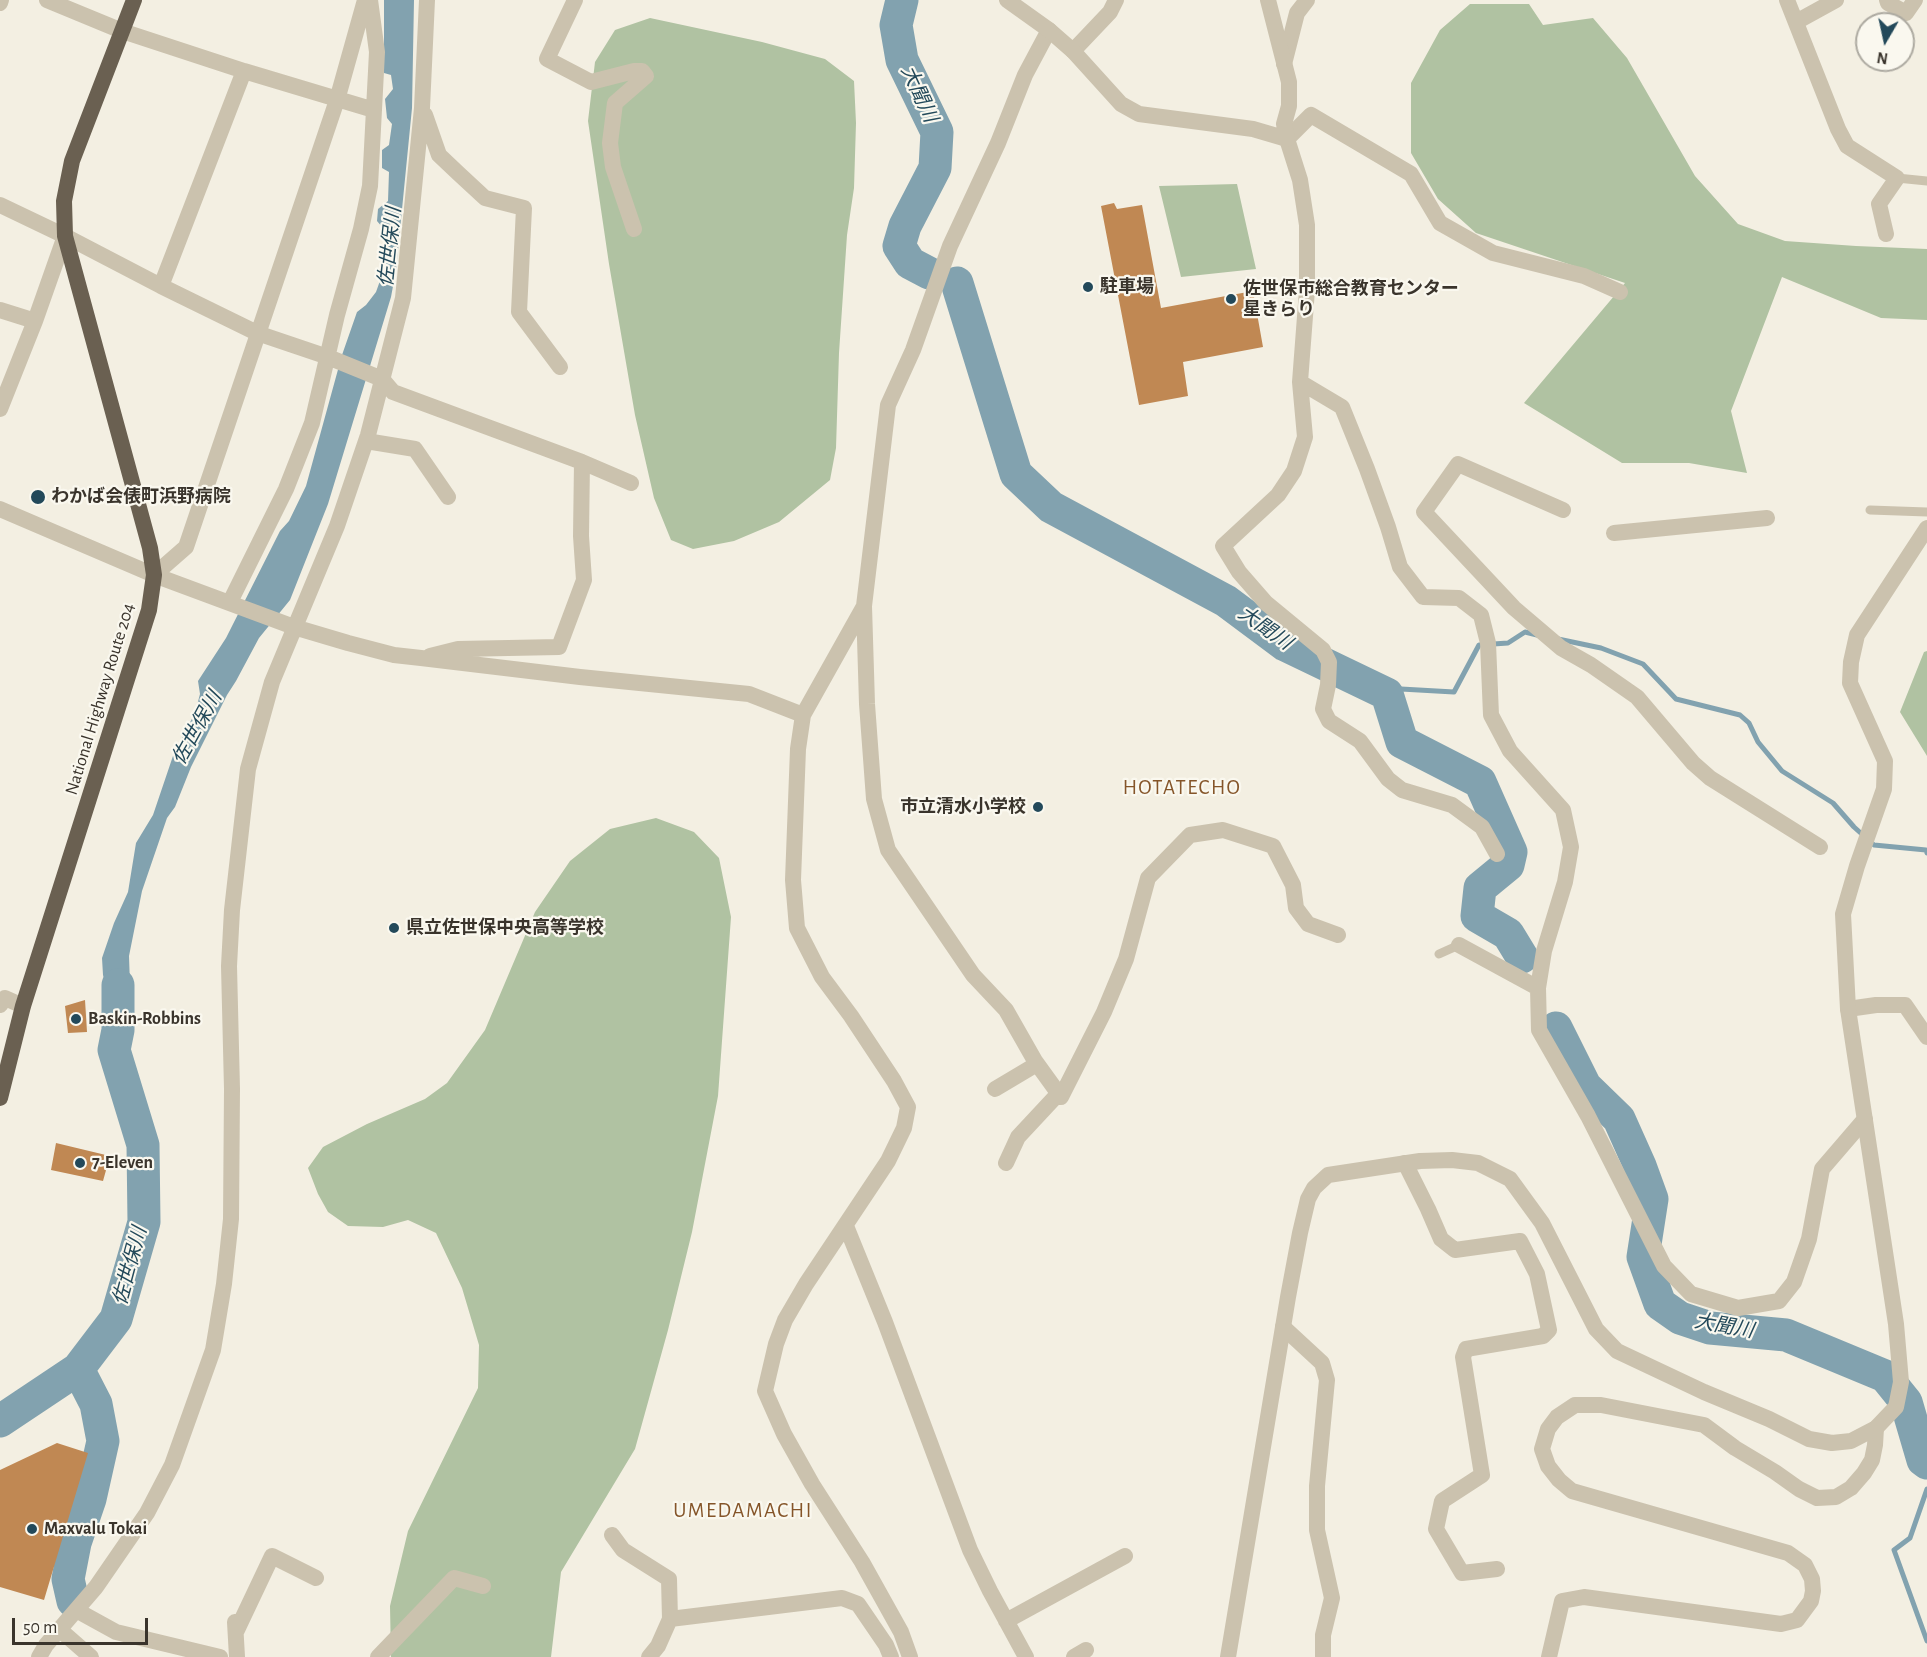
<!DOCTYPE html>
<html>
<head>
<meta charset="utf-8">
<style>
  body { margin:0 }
  #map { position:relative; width:1927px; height:1657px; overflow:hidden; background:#f3efe2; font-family:"Alegreya Sans",sans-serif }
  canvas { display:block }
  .north { position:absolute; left:1855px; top:12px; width:60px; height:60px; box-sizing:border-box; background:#faf8ef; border:2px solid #adaaa1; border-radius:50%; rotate:189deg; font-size:16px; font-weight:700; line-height:24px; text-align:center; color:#3a342c }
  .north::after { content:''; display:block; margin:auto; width:21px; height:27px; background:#23495a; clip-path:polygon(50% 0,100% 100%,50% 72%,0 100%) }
  .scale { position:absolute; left:12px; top:1618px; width:136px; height:27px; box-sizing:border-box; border:3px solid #3a342c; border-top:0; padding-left:8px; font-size:18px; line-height:21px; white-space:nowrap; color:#3a342c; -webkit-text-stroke:4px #faf8ef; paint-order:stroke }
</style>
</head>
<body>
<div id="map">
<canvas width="1927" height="1657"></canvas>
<div class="north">N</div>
<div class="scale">50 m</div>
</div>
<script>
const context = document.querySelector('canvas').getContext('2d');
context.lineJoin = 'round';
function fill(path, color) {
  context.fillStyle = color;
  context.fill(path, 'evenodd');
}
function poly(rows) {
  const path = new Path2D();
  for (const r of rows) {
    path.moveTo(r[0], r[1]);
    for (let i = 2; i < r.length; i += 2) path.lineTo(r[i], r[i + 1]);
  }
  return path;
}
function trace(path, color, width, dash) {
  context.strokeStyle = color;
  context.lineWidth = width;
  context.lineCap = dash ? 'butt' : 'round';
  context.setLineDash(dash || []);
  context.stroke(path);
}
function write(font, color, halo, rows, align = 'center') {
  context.font = font + ' "Alegreya Sans","Noto Sans JP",sans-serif';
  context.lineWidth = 4.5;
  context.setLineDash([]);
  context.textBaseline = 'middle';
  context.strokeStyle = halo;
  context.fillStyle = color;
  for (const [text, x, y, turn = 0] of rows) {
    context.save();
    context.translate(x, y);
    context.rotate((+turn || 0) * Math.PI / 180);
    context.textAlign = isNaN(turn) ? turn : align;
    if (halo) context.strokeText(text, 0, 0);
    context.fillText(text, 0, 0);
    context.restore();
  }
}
const green = poly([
  [1470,4,1529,4,1543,25,1593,18,1627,58,1695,176,1738,224,1785,241,1856,246,1927,249,1927,320,1881,318,1782,277,1731,411,1747,473,1689,463,1622,463,1524,403,1625,283,1476,233,1438,199,1411,153,1411,83,1440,30],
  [650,18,762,42,825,59,854,81,856,123,854,188,847,235,839,353,836,448,830,480,779,522,734,541,693,549,671,540,654,498,635,415,609,264,588,121,595,62,615,30],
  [1237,184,1256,269,1181,277,1159,186],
  [1927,651,1927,756,1900,712,1924,652],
  [656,818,694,832,719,858,731,917,718,1096,692,1232,668,1330,635,1449,561,1572,551,1657,391,1657,390,1606,408,1531,478,1388,479,1345,462,1288,436,1233,408,1220,383,1227,348,1226,328,1212,318,1194,308,1168,323,1147,367,1124,425,1099,447,1083,485,1030,535,912,570,861,610,829]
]);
const water = poly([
  [384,0,414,0,412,108,396,270,391,297,328,504,290,600,259,638,236,681,227,695,191,767,175,807,167,818,142,891,129,956,130,985,119,1036,103,975,102,958,114,923,128,892,136,843,153,815,174,753,195,713,200,694,198,681,226,638,280,531,289,521,306,486,342,355,357,312,366,305,376,292,386,264,388,234,377,221,378,209,388,201,389,172,382,168,382,150,389,145,392,124,387,118,385,99,393,89,391,75,384,73]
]);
const stream = poly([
  [1558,639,1601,648,1643,664,1676,699,1740,715,1749,723,1758,742,1782,771,1833,803,1854,827,1874,845,1926,850,1927,853],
  [1387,694,1401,689,1454,692,1479,645,1508,643,1525,632,1537,635],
  [1927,1489,1910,1538,1894,1550,1927,1641]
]);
const river = poly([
  [902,0,896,25,902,60,937,132,935,168,905,226,899,246,910,263,929,273],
  [957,283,1016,474,1051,507,1226,601,1285,645,1387,694,1402,742,1480,782,1511,852,1508,865,1480,888,1477,916,1508,934,1522,957],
  [1556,1028,1585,1086,1619,1119,1640,1166,1652,1199,1643,1257,1660,1304,1680,1318,1710,1328,1786,1335,1885,1376,1906,1402,1923,1460,1927,1463],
  [0,1421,78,1369,116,1319,144,1222,143,1145,114,1050,118,1030,118,985],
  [73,1601,68,1579,75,1543,90,1499,103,1441,96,1404,78,1369]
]);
const building = poly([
  [1114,203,1117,209,1142,205,1161,308,1253,291,1263,347,1183,362,1188,396,1139,405,1101,206],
  [85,1000,87,1032,68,1033,65,1006],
  [56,1143,110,1156,103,1181,51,1170],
  [57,1443,88,1453,44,1600,0,1587,0,1470]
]);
const service = poly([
  [1897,178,1927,181],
  [1870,510,1927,512],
  [1439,954,1459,945]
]);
const minor = poly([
  [47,0,122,31,244,71,374,110],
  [575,0,547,59,591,82,634,71,642,71,646,76,615,103,610,143,613,167,634,229],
  [1787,0,1838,129,1847,146,1897,178,1879,204,1886,234],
  [1887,0,1888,3,1906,13,1915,0],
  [0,3,1,0],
  [1796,22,1836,0],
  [1049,30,1025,75,998,143,950,246,913,350,888,405,864,606,867,704,874,799,888,850,973,975,1006,1010,1035,1061,1061,1097,1104,1012,1126,959,1148,878,1190,835,1223,830,1273,846,1293,885,1296,908,1308,924,1338,935],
  [1073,51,1110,12,1116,0],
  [1284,64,1297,13,1307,0],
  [425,115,439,155,458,173,485,198,524,208,519,312,560,367],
  [161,286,244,71],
  [0,310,35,321],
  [1300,382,1342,407,1367,469,1388,527,1400,567,1423,597,1459,598,1481,615,1488,643,1491,715,1510,751,1563,810,1571,847,1565,882,1544,951,1538,988,1539,1030,1588,1116,1664,1266,1691,1294,1738,1308,1779,1301,1794,1282,1809,1239,1822,1169,1865,1119],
  [0,409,35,321,65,236,161,286,257,333,328,357,382,379,393,392,582,462,631,483],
  [366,441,415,449,448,497],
  [0,509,154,575,294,627,348,643,394,655,421,658,580,677,749,694,803,715],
  [1563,510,1458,464,1424,512,1514,608,1561,648,1591,665,1637,697,1693,763,1710,778,1820,847],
  [1614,533,1767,518],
  [154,575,186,547,337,100,365,0],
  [230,602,286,489,312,423,337,315,361,229,370,186,377,52,370,0],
  [863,608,803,715,798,749,793,880,797,928,822,977,851,1016,894,1081,908,1107,904,1128,888,1161,806,1284,785,1320,776,1344,765,1391,784,1434,812,1484,862,1562,901,1632,910,1657],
  [430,656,458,649,559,647,584,580,581,536,582,462],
  [1497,854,1482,827,1452,805,1402,790,1388,779,1360,741,1329,721,1323,709,1328,685,1329,662,1323,650,1266,603,1239,572,1223,546,1278,495,1294,471,1305,437,1300,382,1307,290,1307,225,1300,180,1287,139,1311,115,1411,174,1440,223,1493,253,1584,276,1620,292],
  [1459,945,1538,988],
  [0,1005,5,998,23,1006],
  [1848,1009,1876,1005,1905,1005,1927,1037],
  [995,1089,1037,1064],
  [1006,1163,1018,1137,1059,1093],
  [1405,1163,1428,1209,1441,1239,1455,1250,1520,1241,1537,1274,1549,1330,1543,1336,1466,1349,1463,1357,1482,1475,1442,1501,1436,1529,1462,1573,1497,1569],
  [846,1226,885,1322,970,1550,990,1591,1026,1657],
  [1283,1327,1322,1363,1327,1380,1317,1486,1317,1530,1332,1598,1323,1635,1323,1657],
  [612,1535,623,1550,669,1579,670,1619],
  [76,1610,116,1632,220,1657],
  [1006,1621,1125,1556],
  [235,1622,237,1657],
  [59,1629,91,1657],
  [236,1632,272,1556,316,1578],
  [39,1657,46,1645,96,1587,147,1513,172,1465,213,1350,224,1284,231,1219,232,1089,229,966,232,910,248,769,272,682,337,526,368,435,403,298,422,108,427,0],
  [378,1657,454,1578,483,1586],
  [649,1657,658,1646,670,1619,842,1598,858,1604,886,1645,891,1657],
  [1074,1657,1086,1650],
  [1549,1657,1562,1601,1584,1597,1781,1624,1797,1620,1811,1601,1813,1591,1812,1579,1805,1565,1788,1553,1572,1491,1559,1480,1548,1466,1542,1449,1548,1429,1557,1417,1575,1405,1601,1405,1704,1425,1735,1448,1775,1472,1799,1489,1817,1498,1836,1497,1851,1488,1864,1473,1872,1460,1875,1445,1876,1428]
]);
const tertiary = poly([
  [1007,0,1049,30,1073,51,1121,104,1139,114,1253,129,1287,139,1284,124,1289,106,1289,82,1268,0],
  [0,205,65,236],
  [1228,1657,1288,1297,1300,1233,1308,1199,1314,1188,1328,1175,1420,1161,1452,1160,1478,1163,1510,1179,1542,1223,1596,1329,1617,1351,1704,1392,1769,1419,1809,1439,1832,1443,1851,1441,1876,1428,1896,1407,1901,1382,1896,1324,1848,1009,1843,914,1857,866,1884,789,1885,761,1850,683,1851,662,1857,635,1927,528]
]);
const trunk = poly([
  [0,1098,23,1006,149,610,154,575,150,548,65,236,64,201,72,161,134,0]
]);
const markers = [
  [1088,287,6,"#23495a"],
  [1231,299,6,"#23495a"],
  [38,497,8,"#23495a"],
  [1038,807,6,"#23495a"],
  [394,928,6,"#23495a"],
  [76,1019,6,"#23495a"],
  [80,1163,6,"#23495a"],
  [32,1529,6,"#23495a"]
];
const poiNames = [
  ["駐車場",1100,287],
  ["佐世保市総合教育センター",1243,289],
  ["星きらり",1243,310],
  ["わかば会俵町浜野病院",51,497],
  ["市立清水小学校",1026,807,"right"],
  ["県立佐世保中央高等学校",406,928],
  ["Baskin-Robbins",88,1019],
  ["7-Eleven",92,1163],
  ["Maxvalu Tokai",44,1529]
];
const streetNames = [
  ["National Highway Route 204",100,699,-73]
];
const waterNames = [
  ["大聞川",919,94,65],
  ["佐世保川",390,247,-84],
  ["大聞川",1265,628,35],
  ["佐世保川",197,728,-61],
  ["佐世保川",130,1266,-75],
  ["大聞川",1724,1326,10]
];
const quarterNames = [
  ["HOTATECHO",1182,788],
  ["UMEDAMACHI",743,1511]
];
fill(green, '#b0c2a2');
fill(water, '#82a2af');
trace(stream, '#82a2af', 5);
trace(river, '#82a2af', 33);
fill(building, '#c08853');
trace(service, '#cbc2ae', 9);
trace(minor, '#cbc2ae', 16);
trace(tertiary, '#cbc2ae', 16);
trace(trunk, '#6a6051', 16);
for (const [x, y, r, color] of markers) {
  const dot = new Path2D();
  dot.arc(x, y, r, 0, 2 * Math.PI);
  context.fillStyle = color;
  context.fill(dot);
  trace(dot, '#faf8ef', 2);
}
write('bold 18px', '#3a342c', '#faf8ef', poiNames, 'left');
write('18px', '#3a342c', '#faf8ef', streetNames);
write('italic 20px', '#23495a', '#faf8ef', waterNames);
context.letterSpacing = '1.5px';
write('21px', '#855529', '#faf8ef', quarterNames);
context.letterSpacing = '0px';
</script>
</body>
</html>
